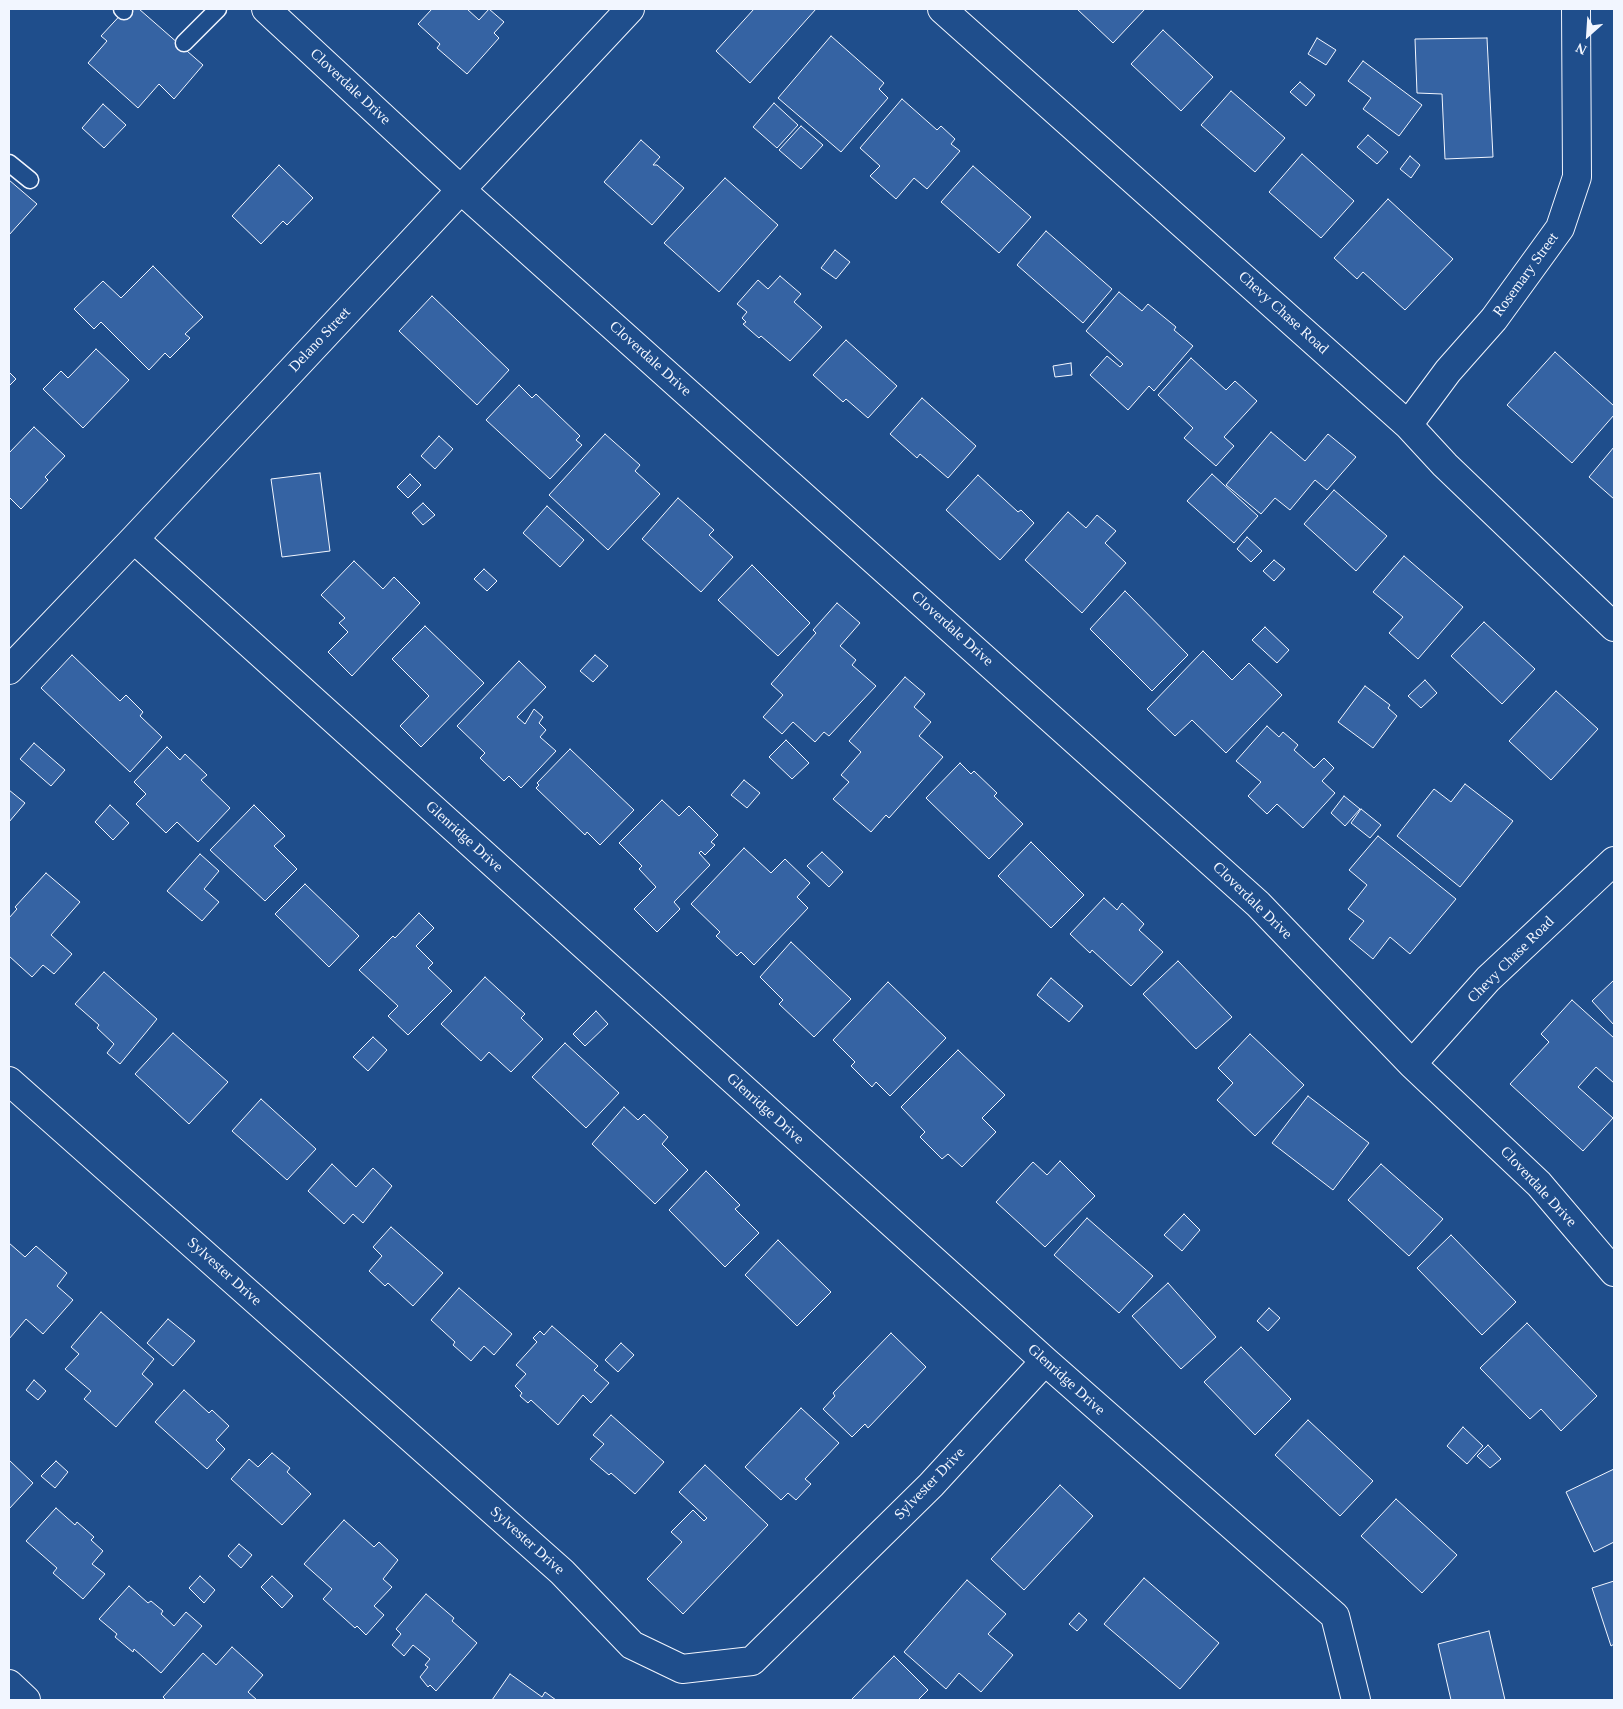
<!DOCTYPE html>
<html>
<head>
<meta charset="utf-8">
<style>
  body { margin:0 }
  #map { position:relative; width:1623px; height:1709px; overflow:hidden; background:#1f4e8c; font-family:Georgia,serif }
  canvas { display:block }
  .frame { position:absolute; inset:0; border:10px solid #f2f6ff; pointer-events:none }
  .north { position:absolute; left:1563px; top:10px; width:50px; height:50px; -webkit-text-stroke:4px #1f4e8c; paint-order:stroke; rotate:206deg; font-size:14px; font-weight:700; line-height:20px; text-align:center; color:#f2f6ff }
  .north::after { content:''; display:block; margin:auto; width:18px; height:22px; background:#f2f6ff; clip-path:polygon(50% 0,100% 100%,50% 72%,0 100%) }
</style>
</head>
<body>
<div id="map">
<canvas width="1623" height="1709"></canvas>
<div class="frame"></div>
<div class="north">N</div>
</div>
<script>
const context = document.querySelector('canvas').getContext('2d');
context.lineJoin = 'round';
function fill(path, color) {
  context.fillStyle = color;
  context.fill(path, 'evenodd');
}
function poly(rows) {
  const path = new Path2D();
  for (const r of rows) {
    path.moveTo(r[0], r[1]);
    for (let i = 2; i < r.length; i += 2) path.lineTo(r[i], r[i + 1]);
  }
  return path;
}
function trace(path, color, width, dash) {
  context.strokeStyle = color;
  context.lineWidth = width;
  context.lineCap = dash ? 'butt' : 'round';
  context.setLineDash(dash || []);
  context.stroke(path);
}
function write(font, color, halo, rows, align = 'center') {
  context.font = font + ' Georgia,serif';
  context.lineWidth = 4;
  context.setLineDash([]);
  context.textBaseline = 'middle';
  context.strokeStyle = halo;
  context.fillStyle = color;
  for (const [text, x, y, turn = 0] of rows) {
    context.save();
    context.translate(x, y);
    context.rotate((+turn || 0) * Math.PI / 180);
    context.textAlign = isNaN(turn) ? turn : align;
    if (halo) context.strokeText(text, 0, 0);
    context.fillText(text, 0, 0);
    context.restore();
  }
}
const building = poly([
  [126,9,139,9,203,65,174,99,159,84,138,108,88,63,107,41,101,36,126,9],
  [432,9,467,9,479,20,489,9,504,22,494,33,499,38,467,74,437,48,440,44,418,24,432,9],
  [754,9,816,9,750,83,716,51,754,9],
  [1077,9,1145,9,1113,43,1077,9],
  [1163,30,1213,77,1181,111,1131,64,1163,30],
  [831,36,884,83,879,89,888,98,841,152,778,98,831,36],
  [1317,38,1336,50,1326,65,1308,54,1317,38],
  [1487,38,1493,157,1445,159,1442,94,1417,93,1415,39,1487,38],
  [1363,61,1422,105,1399,136,1363,109,1371,98,1348,81,1363,61],
  [1300,82,1315,95,1306,106,1290,92,1300,82],
  [1231,91,1285,138,1255,172,1201,125,1231,91],
  [902,99,937,130,941,126,955,139,951,144,960,151,927,189,914,178,896,199,870,176,880,166,860,148,902,99],
  [774,103,798,125,777,148,753,127,774,103],
  [103,104,126,125,104,148,82,128,103,104],
  [801,126,823,145,801,169,779,150,801,126],
  [1368,135,1388,152,1377,164,1357,147,1368,135],
  [641,140,660,157,653,165,657,165,684,188,652,225,604,182,641,140],
  [1302,154,1354,201,1321,238,1269,192,1302,154],
  [1410,156,1420,165,1411,178,1400,169,1410,156],
  [279,165,313,198,287,225,283,221,261,244,232,216,279,165],
  [973,166,1031,217,999,253,941,202,973,166],
  [725,178,778,225,719,292,664,243,725,178],
  [9,180,37,204,9,235,9,180],
  [1388,199,1453,259,1405,310,1363,272,1357,279,1334,258,1388,199],
  [1046,231,1112,289,1083,323,1017,265,1046,231],
  [835,250,850,262,836,279,821,268,835,250],
  [153,266,203,317,185,334,190,338,170,358,165,353,149,370,101,322,94,329,74,309,103,281,121,298,153,266],
  [780,276,801,294,794,302,822,327,790,361,761,336,759,338,743,324,746,322,742,318,747,312,737,304,758,280,768,289,780,276],
  [1119,292,1142,311,1148,304,1176,327,1174,330,1193,346,1154,391,1149,386,1128,410,1090,375,1107,356,1120,367,1123,364,1086,331,1119,292],
  [432,296,509,370,477,405,399,331,432,296],
  [846,340,897,386,868,418,846,399,843,402,813,375,846,340],
  [96,349,129,380,83,428,43,389,61,371,68,378,96,349],
  [1555,352,1614,406,1614,415,1572,463,1507,405,1555,352],
  [1191,358,1226,390,1235,381,1257,401,1224,437,1234,446,1216,466,1184,438,1193,428,1158,395,1191,358],
  [1071,363,1072,375,1055,377,1053,366,1071,363],
  [9,372,16,379,9,386,9,372],
  [519,385,532,398,536,394,580,436,576,440,582,445,550,479,486,420,519,385],
  [922,398,976,446,948,478,920,454,917,458,890,434,922,398],
  [34,427,65,456,45,477,48,480,21,509,9,497,9,453,34,427],
  [1271,432,1305,461,1328,434,1356,457,1327,490,1315,480,1290,510,1275,498,1261,514,1226,485,1271,432],
  [605,434,640,465,635,471,660,494,608,550,549,495,605,434],
  [439,436,453,449,435,469,421,456,439,436],
  [1614,447,1614,499,1589,477,1614,447],
  [320,473,330,551,282,557,271,479,320,473],
  [410,474,421,485,408,498,397,487,410,474],
  [1212,474,1258,516,1234,543,1187,501,1212,474],
  [978,475,1018,512,1021,510,1034,523,1000,560,946,510,978,475],
  [1334,490,1387,536,1356,571,1304,524,1334,490],
  [678,498,714,530,709,535,733,557,701,592,642,539,678,498],
  [423,503,435,515,423,525,412,513,423,503],
  [547,506,584,540,560,567,523,533,547,506],
  [1068,512,1086,528,1097,515,1116,531,1105,543,1126,563,1082,613,1025,560,1068,512],
  [1247,537,1262,551,1251,562,1237,549,1247,537],
  [1404,556,1463,607,1418,659,1389,633,1403,617,1373,592,1404,556],
  [1274,560,1285,569,1274,581,1263,571,1274,560],
  [354,561,383,589,394,577,420,603,352,676,328,652,348,632,339,623,345,618,321,595,354,561],
  [752,565,810,623,778,656,718,600,752,565],
  [484,569,497,581,487,591,474,579,484,569],
  [1125,591,1188,655,1152,691,1090,629,1125,591],
  [837,603,860,623,840,646,856,660,852,665,876,686,829,736,824,732,815,742,793,722,782,734,763,717,783,695,771,684,816,633,813,630,837,603],
  [1484,622,1535,669,1502,704,1451,656,1484,622],
  [425,626,484,683,421,747,400,726,429,696,392,659,425,626],
  [1265,627,1289,650,1277,663,1252,640,1265,627],
  [1203,651,1232,680,1249,663,1282,695,1226,753,1192,720,1175,736,1147,709,1203,651],
  [72,655,120,701,126,695,143,712,140,716,162,737,130,772,41,688,72,655],
  [595,655,608,666,593,682,580,671,595,655],
  [519,661,546,687,517,717,525,724,534,709,543,717,539,723,546,730,540,737,556,751,521,788,509,776,504,781,480,758,485,753,457,726,519,661],
  [905,677,925,694,914,707,931,722,919,736,943,757,889,818,886,815,871,832,833,799,849,782,841,775,861,752,849,741,905,677],
  [1425,680,1437,693,1421,708,1408,696,1425,680],
  [1365,686,1390,705,1388,708,1397,716,1373,748,1338,722,1365,686],
  [1556,691,1598,729,1551,780,1509,741,1556,691],
  [1267,726,1279,737,1283,732,1298,745,1294,750,1314,768,1324,758,1334,768,1322,781,1335,793,1303,828,1277,804,1267,814,1248,796,1261,782,1236,761,1267,726],
  [786,740,809,763,792,779,769,757,786,740],
  [34,743,65,770,51,786,20,759,34,743],
  [167,747,180,760,185,754,207,775,201,780,230,808,198,842,177,822,166,833,136,804,146,794,134,782,167,747],
  [570,749,634,810,600,845,587,832,585,835,536,788,539,785,537,783,570,749],
  [960,763,971,774,974,771,997,793,994,796,1023,824,989,859,926,798,960,763],
  [744,780,760,793,747,808,731,795,744,780],
  [1465,784,1513,821,1460,887,1397,836,1434,789,1451,802,1465,784],
  [9,790,25,803,9,822,9,790],
  [1344,796,1360,809,1345,826,1331,813,1344,796],
  [662,800,679,816,689,806,718,835,711,842,715,845,705,855,701,851,699,853,710,865,674,902,680,909,657,932,634,909,656,887,639,869,642,866,619,843,662,800],
  [110,805,129,823,113,840,95,822,110,805],
  [254,805,285,836,274,846,297,869,265,901,210,850,254,805],
  [1361,809,1381,825,1370,838,1351,823,1361,809],
  [1378,836,1456,899,1410,954,1390,937,1373,959,1349,939,1364,921,1348,909,1367,885,1349,870,1378,836],
  [1031,842,1084,895,1051,928,998,876,1031,842],
  [744,848,771,873,785,859,810,883,797,897,808,908,754,965,741,952,737,956,716,936,720,932,691,904,744,848],
  [822,852,843,872,829,887,807,866,822,852],
  [200,854,219,871,204,889,219,902,202,921,167,891,200,854],
  [46,873,80,902,51,935,72,954,54,974,43,965,32,977,9,956,9,918,17,909,15,907,46,873],
  [305,884,359,936,329,967,275,914,305,884],
  [1104,898,1117,910,1122,903,1144,924,1139,930,1163,952,1131,986,1092,950,1090,953,1070,934,1104,898],
  [419,913,434,928,416,946,433,963,428,968,452,991,408,1035,388,1016,398,1006,359,970,393,936,395,938,419,913],
  [791,942,851,999,814,1037,779,1004,783,1000,760,977,791,942],
  [1178,961,1232,1017,1196,1049,1143,994,1178,961],
  [104,972,157,1019,120,1064,107,1053,114,1044,97,1028,99,1025,75,1004,104,972],
  [485,977,525,1014,521,1018,543,1039,511,1072,489,1052,481,1061,441,1024,485,977],
  [1051,978,1083,1006,1069,1022,1037,995,1051,978],
  [1614,980,1614,1025,1592,1001,1614,980],
  [888,982,946,1038,890,1096,876,1082,872,1087,851,1066,855,1062,833,1040,888,982],
  [1572,1000,1614,1038,1614,1083,1596,1067,1578,1087,1613,1118,1583,1151,1510,1084,1549,1042,1541,1034,1572,1000],
  [596,1011,608,1024,585,1046,573,1034,596,1011],
  [173,1033,228,1082,189,1124,135,1074,173,1033],
  [1250,1034,1304,1085,1255,1136,1217,1100,1233,1083,1218,1068,1250,1034],
  [373,1037,387,1050,368,1071,353,1057,373,1037],
  [565,1043,619,1093,586,1128,532,1077,565,1043],
  [958,1050,1005,1095,982,1118,996,1132,962,1167,948,1154,942,1159,920,1137,925,1132,901,1107,958,1050],
  [1308,1096,1369,1143,1333,1190,1272,1143,1308,1096],
  [261,1099,316,1149,287,1180,232,1131,261,1099],
  [624,1107,638,1120,644,1114,668,1137,662,1144,688,1170,655,1204,592,1144,624,1107],
  [1060,1161,1095,1196,1045,1247,996,1202,1033,1162,1047,1175,1060,1161],
  [332,1164,356,1187,373,1168,392,1186,363,1223,353,1214,344,1224,308,1191,332,1164],
  [1381,1164,1443,1219,1409,1256,1348,1200,1381,1164],
  [706,1171,740,1205,735,1209,759,1233,725,1267,669,1210,706,1171],
  [1184,1214,1200,1230,1182,1251,1164,1235,1184,1214],
  [1087,1218,1153,1276,1119,1313,1054,1255,1087,1218],
  [391,1227,443,1273,413,1306,388,1283,385,1286,369,1271,382,1256,373,1247,391,1227],
  [1451,1235,1516,1302,1482,1335,1417,1268,1451,1235],
  [778,1240,831,1292,797,1326,745,1275,778,1240],
  [9,1243,25,1257,36,1246,67,1273,57,1286,73,1300,43,1334,26,1319,9,1339,9,1243],
  [1168,1283,1216,1337,1181,1369,1132,1316,1168,1283],
  [459,1288,512,1334,494,1355,484,1346,471,1361,453,1345,455,1342,431,1320,459,1288],
  [1269,1308,1280,1318,1268,1331,1257,1321,1269,1308],
  [101,1312,154,1359,142,1374,153,1384,116,1427,84,1399,91,1391,65,1369,79,1354,71,1347,101,1312],
  [168,1319,195,1341,173,1366,147,1343,168,1319],
  [1527,1323,1597,1396,1561,1431,1541,1409,1530,1419,1480,1368,1527,1323],
  [552,1326,598,1366,594,1370,609,1383,591,1403,583,1395,558,1425,531,1400,528,1403,520,1396,522,1393,515,1386,526,1374,516,1365,537,1342,533,1338,540,1331,544,1335,552,1326],
  [891,1333,926,1367,868,1428,865,1424,852,1437,823,1409,835,1396,833,1393,891,1333],
  [621,1343,634,1355,618,1372,605,1360,621,1343],
  [1241,1347,1291,1399,1255,1435,1204,1382,1241,1347],
  [34,1380,46,1391,38,1400,26,1390,34,1380],
  [184,1390,209,1413,212,1410,229,1426,216,1440,225,1449,207,1469,155,1422,184,1390],
  [801,1408,839,1443,805,1479,811,1484,796,1500,788,1493,781,1500,745,1467,801,1408],
  [611,1415,664,1462,635,1494,611,1473,609,1475,590,1459,604,1444,593,1435,611,1415],
  [1308,1420,1373,1481,1340,1516,1275,1455,1308,1420],
  [1463,1427,1483,1446,1467,1464,1447,1446,1463,1427],
  [1488,1445,1501,1459,1490,1468,1477,1456,1488,1445],
  [272,1453,290,1468,287,1472,311,1494,282,1525,231,1479,249,1459,258,1467,272,1453],
  [9,1460,33,1483,9,1509,9,1460],
  [56,1461,68,1472,55,1488,41,1476,56,1461],
  [705,1465,768,1525,683,1614,647,1579,682,1542,671,1532,693,1510,704,1521,707,1518,679,1492,705,1465],
  [1614,1469,1614,1542,1594,1552,1566,1492,1614,1469],
  [1060,1485,1093,1516,1024,1590,991,1559,1060,1485],
  [1396,1499,1457,1555,1422,1593,1361,1536,1396,1499],
  [56,1508,75,1525,77,1522,94,1537,91,1540,103,1551,92,1564,105,1574,83,1599,53,1573,57,1568,26,1541,56,1508],
  [344,1520,374,1547,379,1542,398,1560,383,1579,392,1587,374,1606,384,1615,366,1635,357,1626,355,1628,323,1599,332,1589,304,1564,344,1520],
  [239,1544,252,1555,241,1568,228,1556,239,1544],
  [200,1576,215,1590,204,1603,189,1588,200,1576],
  [272,1576,293,1596,282,1608,261,1587,272,1576],
  [1144,1578,1219,1643,1180,1689,1104,1624,1144,1578],
  [967,1580,1006,1614,988,1634,1013,1655,981,1692,959,1673,946,1689,904,1652,967,1580],
  [1614,1581,1614,1644,1611,1646,1592,1588,1614,1581],
  [129,1586,148,1603,151,1601,163,1611,161,1614,174,1626,186,1612,202,1626,161,1673,134,1649,133,1652,115,1637,117,1634,99,1619,129,1586],
  [426,1594,454,1618,452,1621,477,1643,436,1691,430,1685,428,1687,420,1677,428,1667,425,1665,430,1659,413,1645,404,1656,392,1645,401,1634,396,1629,426,1594],
  [1079,1613,1087,1620,1077,1631,1069,1624,1079,1613],
  [1489,1631,1505,1700,1451,1700,1438,1644,1489,1631],
  [232,1647,263,1675,248,1692,257,1700,166,1700,163,1697,203,1653,216,1665,232,1647],
  [894,1656,928,1690,918,1700,851,1700,894,1656],
  [510,1674,542,1697,545,1692,556,1700,492,1700,510,1674]
]);
const service = poly([
  [122,9,124,11],
  [184,43,218,9],
  [9,163,30,180]
]);
const minor = poly([
  [266,9,460,189,1258,904,1412,1064,1539,1184,1614,1272],
  [942,9,1408,425,1445,465,1614,627],
  [1408,425,1448,371,1494,319,1560,228,1577,177,1576,9],
  [134,539,1045,1361,1335,1616,1356,1700],
  [9,670,134,539,630,9],
  [1412,1064,1488,979,1614,861],
  [9,1081,562,1572,632,1645,682,1669,752,1661,931,1485,1045,1361],
  [9,1684,26,1700]
]);
const streetNames = [
  ["Cloverdale Drive",350,87,43],
  ["Rosemary Street",1526,275,-54],
  ["Chevy Chase Road",1283,313,42],
  ["Delano Street",320,340,-47],
  ["Cloverdale Drive",650,359,42],
  ["Cloverdale Drive",952,629,42],
  ["Glenridge Drive",464,837,42],
  ["Cloverdale Drive",1252,901,44],
  ["Chevy Chase Road",1511,960,-45],
  ["Glenridge Drive",765,1109,42],
  ["Cloverdale Drive",1538,1187,47],
  ["Sylvester Drive",224,1272,42],
  ["Glenridge Drive",1066,1380,42],
  ["Sylvester Drive",930,1484,-46],
  ["Sylvester Drive",527,1541,42]
];
fill(building, '#3563a3');
trace(building, '#f2f6ff', 1);
trace(service, '#f2f6ff', 19);
trace(minor, '#f2f6ff', 30);
trace(service, '#1f4e8c', 16);
trace(minor, '#1f4e8c', 28);
write('15px', '#f2f6ff', '#1f4e8c', streetNames);
</script>
</body>
</html>
